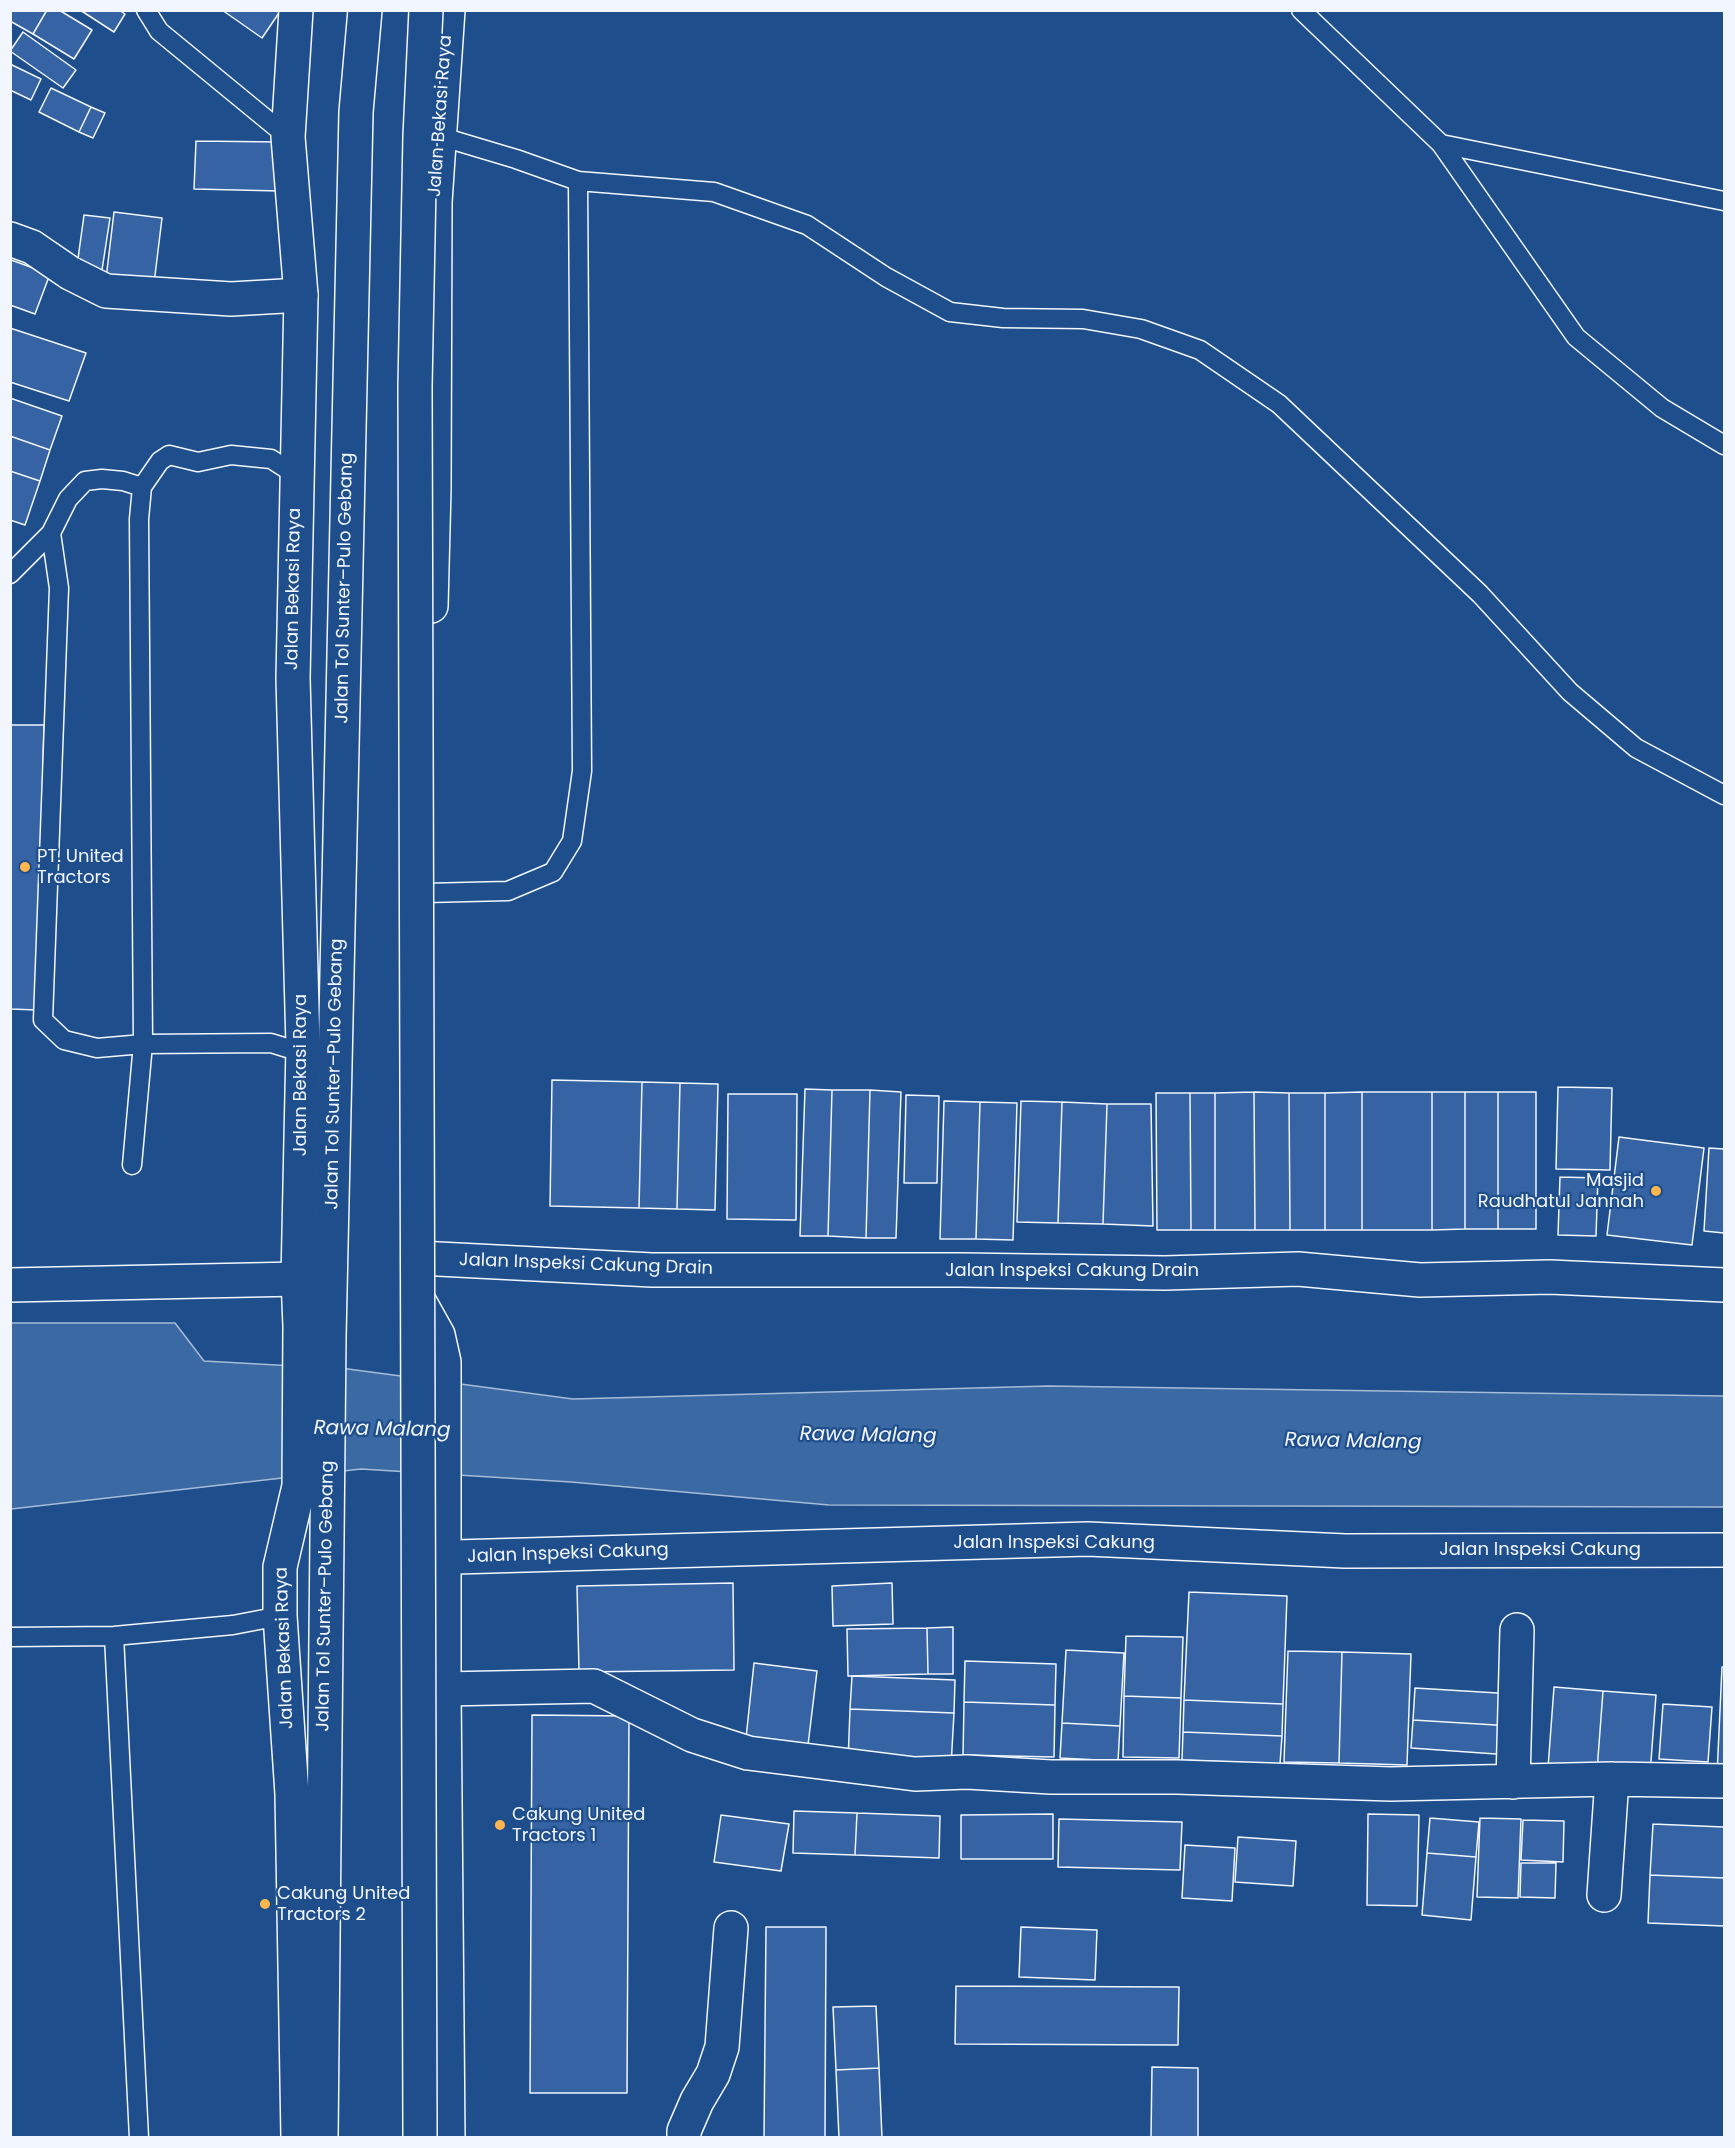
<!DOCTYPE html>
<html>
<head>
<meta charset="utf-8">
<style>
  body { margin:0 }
  #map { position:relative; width:1735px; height:2148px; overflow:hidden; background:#1f4e8c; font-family:Poppins,sans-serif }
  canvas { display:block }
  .frame { position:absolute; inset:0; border:12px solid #f2f6ff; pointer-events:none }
</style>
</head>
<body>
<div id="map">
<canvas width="1735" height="2148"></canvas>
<div class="frame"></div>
</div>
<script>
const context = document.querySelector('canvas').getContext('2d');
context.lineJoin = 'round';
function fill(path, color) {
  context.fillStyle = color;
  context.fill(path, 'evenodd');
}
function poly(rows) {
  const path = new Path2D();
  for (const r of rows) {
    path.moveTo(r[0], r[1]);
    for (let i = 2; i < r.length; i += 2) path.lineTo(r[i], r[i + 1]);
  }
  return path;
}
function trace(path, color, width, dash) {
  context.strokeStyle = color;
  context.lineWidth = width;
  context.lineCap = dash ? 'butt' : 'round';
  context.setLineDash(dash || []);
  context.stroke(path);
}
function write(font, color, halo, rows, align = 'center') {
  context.font = font + ' Poppins,sans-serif';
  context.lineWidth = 4.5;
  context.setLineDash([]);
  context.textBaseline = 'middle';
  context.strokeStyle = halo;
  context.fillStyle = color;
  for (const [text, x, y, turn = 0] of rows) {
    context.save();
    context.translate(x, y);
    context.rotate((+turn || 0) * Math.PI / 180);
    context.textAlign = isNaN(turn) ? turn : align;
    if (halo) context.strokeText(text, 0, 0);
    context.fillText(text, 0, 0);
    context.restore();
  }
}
const water = poly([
  [10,1323,175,1323,204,1361,348,1369,573,1399,1048,1386,1724,1396,1724,1507,829,1505,571,1482,361,1469,11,1509,10,1323]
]);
const building = poly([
  [10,10,47,10,33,34,10,21,10,10],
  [47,10,59,10,92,30,74,59,33,34,47,10],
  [80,10,119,10,125,14,114,32,80,10],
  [222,10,281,10,262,38,222,10],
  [23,32,76,70,63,88,10,51,23,32],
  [10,64,41,79,31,100,10,90,10,64],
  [51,88,91,107,79,132,39,112,51,88],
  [91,107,105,113,93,138,79,132,91,107],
  [196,141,280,142,279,191,194,189,196,141],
  [114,212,162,218,153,292,105,287,114,212],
  [84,215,110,218,102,270,77,266,84,215],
  [11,260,50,274,35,314,10,305,11,260],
  [10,328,86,353,69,401,10,382,10,328],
  [10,398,62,416,50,450,10,436,10,398],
  [10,436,50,450,40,481,10,471,10,436],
  [10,471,40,481,25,525,10,520,10,471],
  [10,725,44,725,37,1010,10,1009,10,725],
  [552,1080,642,1082,639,1208,550,1206,552,1080],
  [642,1082,680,1083,677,1209,639,1208,642,1082],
  [680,1083,718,1084,715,1210,677,1209,680,1083],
  [1558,1087,1612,1088,1610,1170,1556,1169,1558,1087],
  [805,1089,832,1090,828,1236,800,1236,805,1089],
  [832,1090,870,1090,866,1238,828,1236,832,1090],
  [870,1090,901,1092,896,1238,866,1238,870,1090],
  [1254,1092,1289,1093,1290,1230,1255,1230,1254,1092],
  [1254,1092,1255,1230,1215,1230,1215,1093,1254,1092],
  [1362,1092,1432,1092,1432,1230,1362,1230,1362,1092],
  [1362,1092,1362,1230,1325,1230,1325,1093,1362,1092],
  [1432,1092,1465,1092,1465,1229,1432,1230,1432,1092],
  [1465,1092,1498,1092,1498,1229,1465,1229,1465,1092],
  [1498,1092,1536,1092,1536,1229,1498,1229,1498,1092],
  [1156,1093,1190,1093,1191,1230,1157,1230,1156,1093],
  [1190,1093,1215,1093,1215,1230,1191,1230,1190,1093],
  [1289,1093,1325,1093,1325,1230,1290,1230,1289,1093],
  [728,1094,797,1094,796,1220,727,1219,728,1094],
  [906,1095,939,1096,937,1183,904,1183,906,1095],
  [944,1101,980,1102,976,1239,940,1239,944,1101],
  [1021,1101,1062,1102,1058,1223,1017,1222,1021,1101],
  [980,1102,1017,1103,1013,1240,976,1239,980,1102],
  [1062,1102,1107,1104,1103,1224,1058,1223,1062,1102],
  [1107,1104,1151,1104,1153,1226,1103,1224,1107,1104],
  [1619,1137,1704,1148,1692,1245,1607,1235,1619,1137],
  [1709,1148,1724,1149,1724,1233,1704,1231,1709,1148],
  [1560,1177,1598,1178,1596,1236,1558,1235,1560,1177],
  [733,1583,734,1670,579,1672,577,1586,733,1583],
  [892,1583,893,1624,833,1626,832,1586,892,1583],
  [1189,1592,1287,1596,1283,1704,1184,1700,1189,1592],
  [953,1627,953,1674,928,1674,927,1628,953,1627],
  [927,1628,928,1674,848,1676,847,1629,927,1628],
  [1126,1636,1183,1637,1181,1698,1124,1696,1126,1636],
  [1066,1650,1124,1653,1120,1726,1062,1723,1066,1650],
  [1288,1651,1342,1652,1339,1763,1284,1762,1288,1651],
  [1342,1652,1411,1654,1407,1765,1339,1763,1342,1652],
  [965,1661,1056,1664,1055,1705,964,1702,965,1661],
  [754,1663,817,1671,808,1745,746,1738,754,1663],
  [1722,1667,1724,1667,1724,1776,1717,1775,1722,1667],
  [852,1676,955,1680,954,1713,850,1709,852,1676],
  [1554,1687,1603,1691,1597,1771,1548,1768,1554,1687],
  [1415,1688,1514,1694,1512,1726,1413,1720,1415,1688],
  [1603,1691,1656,1695,1650,1774,1597,1771,1603,1691],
  [1124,1696,1181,1698,1179,1758,1123,1757,1124,1696],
  [1184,1700,1283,1704,1282,1736,1183,1732,1184,1700],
  [964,1702,1055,1705,1054,1757,963,1755,964,1702],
  [1663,1704,1712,1707,1708,1762,1659,1759,1663,1704],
  [850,1709,954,1713,951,1766,848,1762,850,1709],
  [532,1715,629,1716,627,2093,530,2093,532,1715],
  [1413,1720,1512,1726,1510,1755,1411,1748,1413,1720],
  [1062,1723,1120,1726,1118,1761,1060,1758,1062,1723],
  [1183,1732,1282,1736,1280,1764,1182,1760,1183,1732],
  [794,1811,857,1813,855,1855,793,1853,794,1811],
  [857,1813,940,1816,939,1858,855,1855,857,1813],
  [1053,1814,1053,1859,961,1859,961,1815,1053,1814],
  [1368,1814,1419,1815,1417,1906,1367,1905,1368,1814],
  [721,1815,789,1824,781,1871,714,1862,721,1815],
  [1430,1818,1479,1822,1476,1857,1427,1853,1430,1818],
  [1480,1818,1521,1819,1518,1898,1477,1897,1480,1818],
  [1059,1819,1182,1822,1180,1870,1058,1867,1059,1819],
  [1523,1820,1564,1821,1563,1862,1521,1860,1523,1820],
  [1653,1824,1724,1827,1724,1878,1650,1875,1653,1824],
  [1238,1837,1296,1841,1293,1886,1235,1882,1238,1837],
  [1185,1845,1235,1848,1232,1901,1182,1898,1185,1845],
  [1427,1853,1476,1857,1471,1920,1422,1915,1427,1853],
  [1521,1863,1556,1863,1555,1898,1520,1897,1521,1863],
  [1650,1875,1724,1878,1724,1926,1648,1923,1650,1875],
  [766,1927,826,1927,825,2138,764,2138,766,1927],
  [1021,1927,1097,1930,1095,1980,1019,1977,1021,1927],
  [956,1986,1179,1987,1178,2045,955,2044,956,1986],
  [876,2006,879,2068,836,2070,833,2007,876,2006],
  [1152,2067,1198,2068,1198,2138,1151,2138,1152,2067],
  [879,2068,882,2138,839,2138,836,2070,879,2068]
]);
const service = poly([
  [146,10,159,31,288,137],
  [1301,10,1441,144,1576,337,1662,408,1724,445],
  [439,136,516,159,578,181,714,192,807,225,886,277,950,312,1003,318,1083,319,1141,329,1200,350,1279,404,1480,594,1570,692,1636,748,1724,795],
  [1441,144,1724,201],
  [51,533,59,588,43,1020,64,1040,97,1048,143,1044,271,1043,287,1048,303,1046],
  [10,574,51,533,68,499,85,481,102,479,123,481,142,487],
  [425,893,508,891,553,872,572,841,582,771,578,181],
  [132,1165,143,1044,139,519,142,487,160,461,169,455,198,462,231,455,271,459,296,475],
  [114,1636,139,2138],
  [10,1637,114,1636,233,1625,280,1616]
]);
const minor = poly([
  [10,239,32,247,70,273,106,291,231,299,301,295],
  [10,1285,298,1279],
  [420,1558,1088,1539,1345,1551,1724,1550],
  [444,1689,594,1686,692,1735,748,1753,915,1774,967,1772,1051,1777,1177,1777,1391,1784,1612,1779,1724,1781],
  [1513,1782,1517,1630],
  [1604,1895,1612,1779],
  [684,2138,684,2131,697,2101,713,2074,722,2047,731,1928]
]);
const tertiary = poly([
  [419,1258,652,1270,962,1270,1165,1273,1298,1269,1420,1280,1550,1277,1724,1285],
  [419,1301,438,1335,444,1362,444,1689,448,2138]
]);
const trunk = poly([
  [296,10,288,137,301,295,293,678,303,1046,298,1279,300,1326,299,1486,280,1567,280,1616,292,1794,298,2138],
  [431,606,434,488,435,202,448,10]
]);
const motorway = poly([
  [321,2138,329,1336,356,112,365,10]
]);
const motorwayBridge = poly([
  [420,2138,415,386,420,136,426,10]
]);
const markers = [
  [25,867,6,"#ffb74d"],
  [1656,1191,6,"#ffb74d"],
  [500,1825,6,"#ffb74d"],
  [265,1904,6,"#ffb74d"]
];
const streetNames = [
  ["Jalan Bekasi Raya",441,116,-86],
  ["Jalan Tol Sunter–Pulo Gebang",345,588,-89],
  ["Jalan Bekasi Raya",294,589,-89],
  ["Jalan Tol Sunter–Pulo Gebang",335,1074,-89],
  ["Jalan Bekasi Raya",301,1075,-90],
  ["Jalan Inspeksi Cakung Drain",586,1265,2],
  ["Jalan Inspeksi Cakung Drain",1072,1271],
  ["Jalan Inspeksi Cakung",1054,1543],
  ["Jalan Inspeksi Cakung",1540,1550],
  ["Jalan Inspeksi Cakung",568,1554,-2],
  ["Jalan Tol Sunter–Pulo Gebang",326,1596,-89],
  ["Jalan Bekasi Raya",285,1648,-92]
];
const poiNames = [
  ["PT. United",37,857],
  ["Tractors",37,878],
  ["Masjid",1644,1181,"right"],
  ["Raudhatul Jannah",1644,1202,"right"],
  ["Cakung United",512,1815],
  ["Tractors 1",512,1836],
  ["Cakung United",277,1894],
  ["Tractors 2",277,1915]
];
const waterNames = [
  ["Rawa Malang",382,1430,1],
  ["Rawa Malang",868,1436,1],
  ["Rawa Malang",1353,1442,1]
];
fill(water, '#3b69a3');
trace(water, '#a8bbd7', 1.5);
fill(building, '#3563a3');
trace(building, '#f2f6ff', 1.5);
trace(service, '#f2f6ff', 21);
trace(minor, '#f2f6ff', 36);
trace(tertiary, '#f2f6ff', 36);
trace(trunk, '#f2f6ff', 36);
trace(motorway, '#f2f6ff', 36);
trace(service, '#1f4e8c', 18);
trace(minor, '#1f4e8c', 33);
trace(tertiary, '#1f4e8c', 33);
trace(trunk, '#1f4e8c', 33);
trace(motorway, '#1f4e8c', 33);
trace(motorwayBridge, '#f2f6ff', 36, []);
trace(motorwayBridge, '#1f4e8c', 33);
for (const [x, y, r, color] of markers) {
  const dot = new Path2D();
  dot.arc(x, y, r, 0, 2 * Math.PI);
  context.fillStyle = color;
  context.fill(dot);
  trace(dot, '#1f4e8c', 2);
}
write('18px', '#f2f6ff', '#1f4e8c', streetNames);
write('18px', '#f2f6ff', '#1f4e8c', poiNames, 'left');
write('italic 20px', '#f2f6ff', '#1f4e8c', waterNames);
</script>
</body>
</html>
